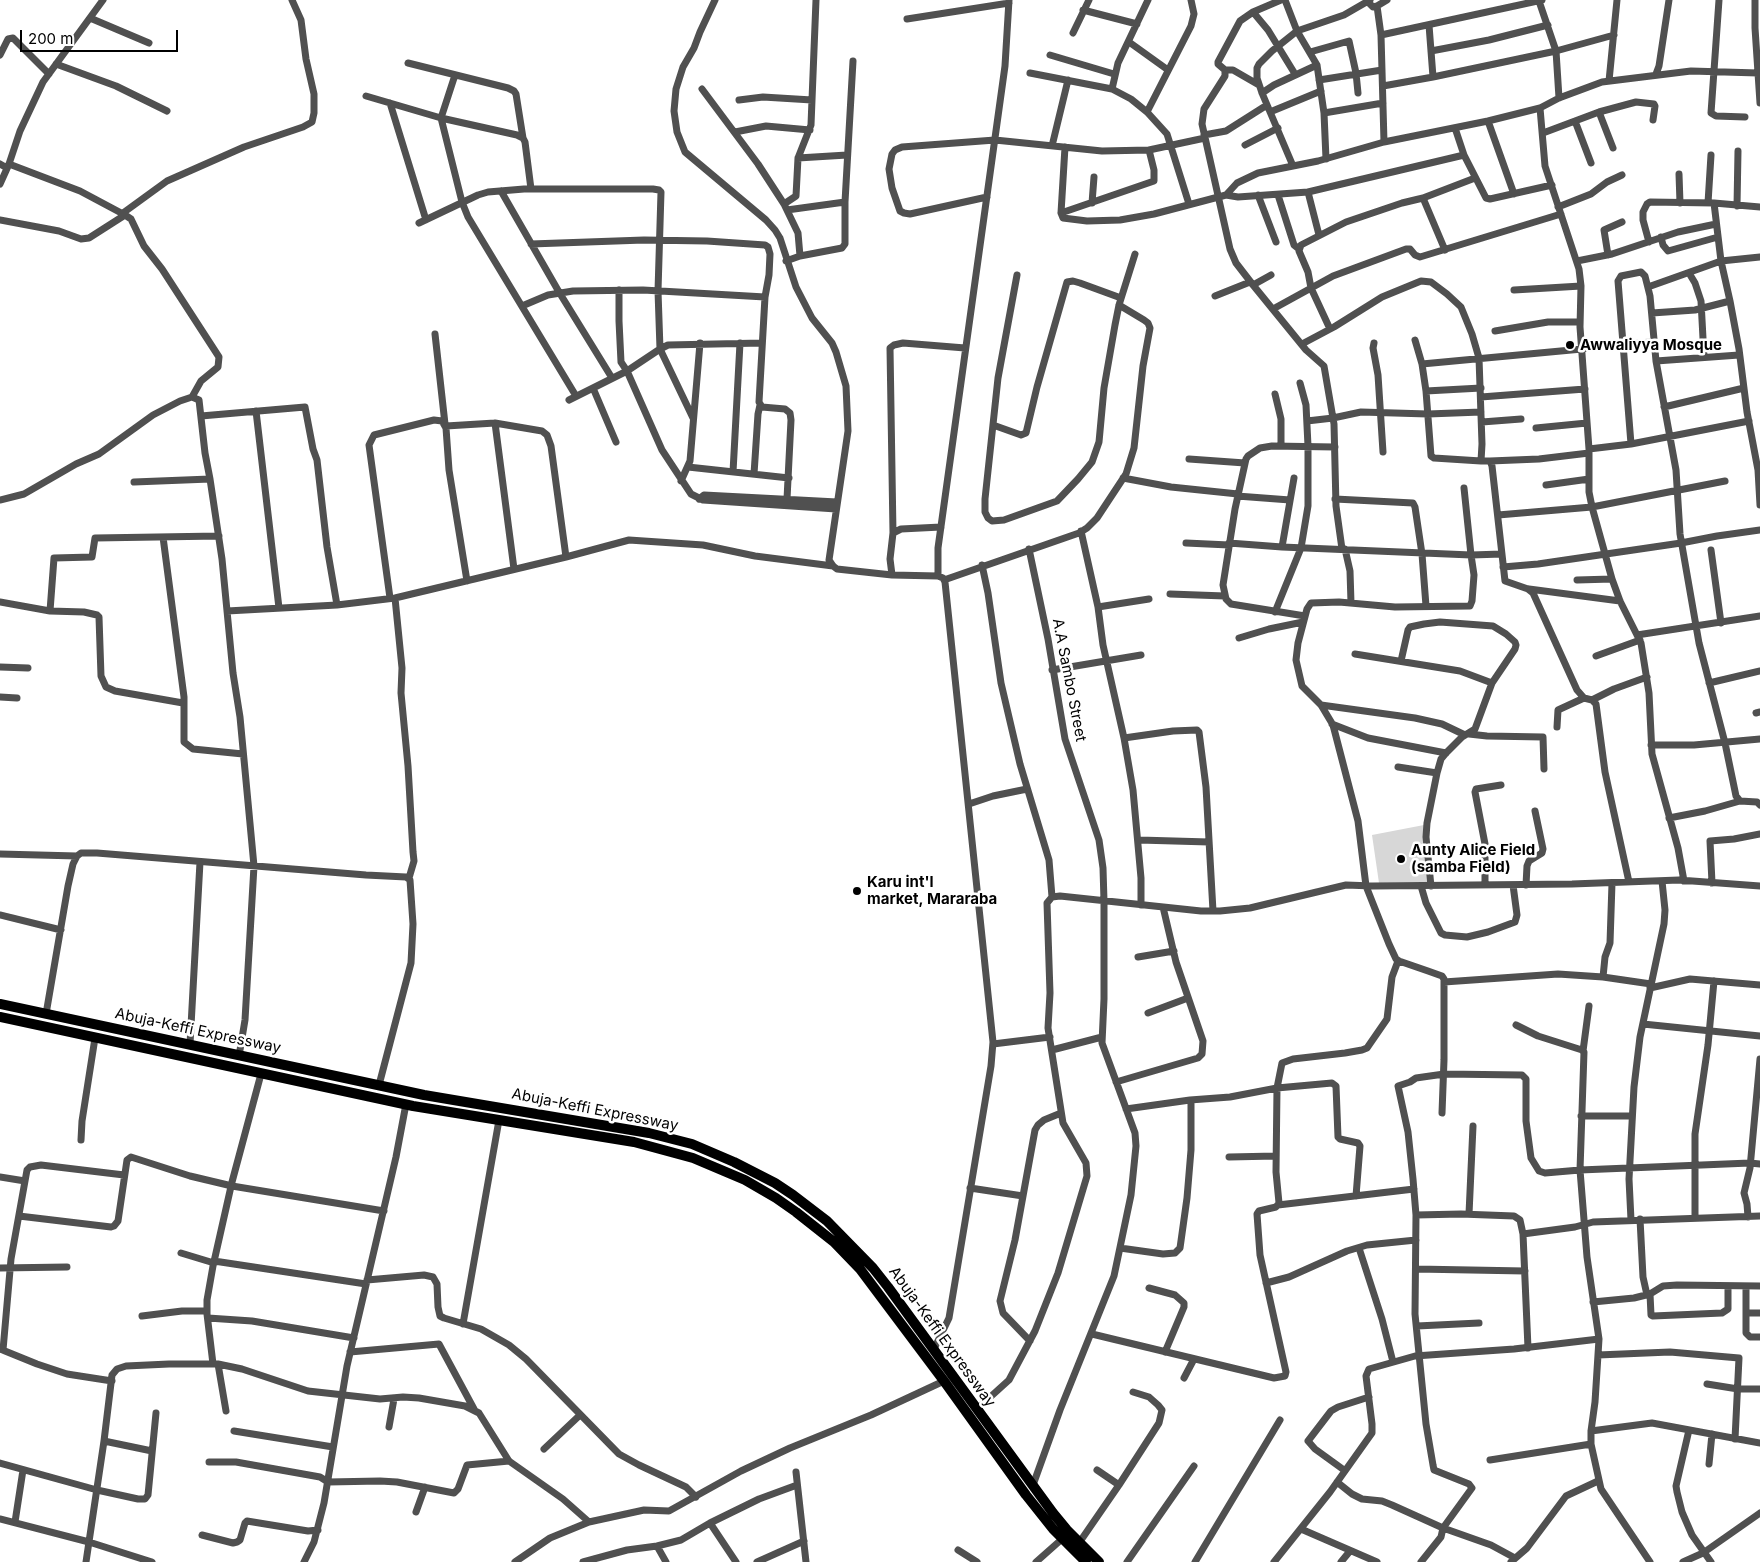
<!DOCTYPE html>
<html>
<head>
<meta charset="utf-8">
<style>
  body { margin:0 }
  #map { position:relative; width:1760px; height:1562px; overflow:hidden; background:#fff; font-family:Inter,sans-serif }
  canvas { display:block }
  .scale { position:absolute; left:20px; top:30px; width:158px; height:22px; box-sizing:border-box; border:2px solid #000; border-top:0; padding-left:6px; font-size:15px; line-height:18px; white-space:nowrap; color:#000; -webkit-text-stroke:4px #fff; paint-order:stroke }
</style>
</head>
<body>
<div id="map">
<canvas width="1760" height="1562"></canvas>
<div class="scale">200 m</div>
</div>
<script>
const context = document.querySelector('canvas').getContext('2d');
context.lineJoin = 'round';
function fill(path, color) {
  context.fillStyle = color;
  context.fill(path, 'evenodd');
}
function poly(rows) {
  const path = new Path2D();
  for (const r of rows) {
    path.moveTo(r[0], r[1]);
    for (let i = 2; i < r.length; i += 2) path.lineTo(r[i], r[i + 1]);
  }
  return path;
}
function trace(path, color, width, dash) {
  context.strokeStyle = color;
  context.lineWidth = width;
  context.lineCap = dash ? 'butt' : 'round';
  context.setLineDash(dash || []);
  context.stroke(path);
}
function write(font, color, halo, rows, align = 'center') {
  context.font = font + ' Inter,sans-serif';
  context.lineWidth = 5;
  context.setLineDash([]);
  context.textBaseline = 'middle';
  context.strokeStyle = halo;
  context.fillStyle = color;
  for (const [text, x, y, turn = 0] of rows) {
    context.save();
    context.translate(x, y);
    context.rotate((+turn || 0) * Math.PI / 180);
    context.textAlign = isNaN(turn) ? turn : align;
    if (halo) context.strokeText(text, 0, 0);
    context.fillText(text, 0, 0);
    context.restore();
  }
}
const green = poly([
  [1424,825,1427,882,1379,883,1372,835]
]);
const minor = poly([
  [715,0,700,32,694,48,683,67,676,89,674,111,677,132,685,152,766,220,775,230,780,238,796,287,812,318,832,343,836,352,846,386,848,431,829,560,833,566,837,569,892,575,938,576,943,578,945,582,993,1042,991,1066,949,1318,934,1349],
  [1281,0,1253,12,1240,21,1218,62,1218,64,1225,70,1225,76,1204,109,1202,124,1230,249,1236,263,1253,285,1306,350,1324,366,1334,424,1336,506,1342,549],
  [1285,0,1297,31,1272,51,1259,64,1257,68,1257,78,1262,93,1293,166],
  [1719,0,1711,113,1716,116,1745,117],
  [1755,0,1755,28,1760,103],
  [1539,1,1556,51,1559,98],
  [1368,2,1373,7,1377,6,1387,0],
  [1377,6,1381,35,1384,142],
  [1083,10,1137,24],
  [1253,12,1268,30,1295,74],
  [90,18,149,43],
  [907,19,1009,3],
  [1429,25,1433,77],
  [1073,33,1089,0],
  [1381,35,1542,0],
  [1129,42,1168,70],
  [1431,51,1489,40,1548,25],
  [1310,52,1349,41,1356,73,1358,93],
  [0,55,8,39,13,38,49,74],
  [1050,55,1114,74],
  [408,63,508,88,514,91,516,94,523,138],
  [56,64,116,86,167,111],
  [1225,70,1233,70,1259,85],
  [1030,73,1112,89,1131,99,1147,112,1167,134,1189,204],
  [1656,74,1659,66,1669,0],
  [455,75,441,118,462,202,468,217,576,396],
  [1319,80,1382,70],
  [1609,81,1617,0],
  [1383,86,1433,77,1556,51,1614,35],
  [702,89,758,164,784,204,798,233,800,256],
  [1112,89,1118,63,1148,0],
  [1262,93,1274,85,1317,65],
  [366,96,441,118,517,135,523,138,525,142,531,189],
  [739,100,763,97,812,100],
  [390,103,426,220],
  [1540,108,1545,166,1579,269,1581,286,1580,327,1589,449,1589,492,1592,507,1612,579,1620,601,1641,643,1649,693,1652,754,1678,848,1684,881],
  [1147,112,1191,26,1194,14,1191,0],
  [1270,112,1321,91],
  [1599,112,1613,148],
  [1324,113,1383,103],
  [1488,121,1514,194],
  [1575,121,1591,163],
  [1455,128,1464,155,1486,198,1490,199,1552,185],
  [735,132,766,126,810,130],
  [1543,133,1599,112,1636,102,1654,104,1655,106,1653,120],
  [1204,135,1226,131,1267,105],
  [1245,145,1278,128],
  [1052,146,1068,80],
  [1065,147,1061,213,1063,218,1087,221,1120,220,1154,214,1226,195,1237,183,1258,173,1318,161,1384,142,1488,121,1540,108,1559,98,1602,82,1691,71,1758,73],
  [798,158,847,155],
  [1326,159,1324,113,1317,65,1297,31,1344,15,1370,0],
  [0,164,7,168],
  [9,164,80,191,125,215],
  [1679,174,1680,203],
  [0,184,9,164,20,131,43,82,103,0],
  [501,191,559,292,612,378],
  [1308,192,1319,235],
  [1226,195,1238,197,1308,192,1464,155],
  [1258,195,1276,242],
  [1278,195,1294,245,1299,249],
  [987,197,910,214,904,213,900,211,892,188,889,169,892,154,895,150,902,147,995,140,1102,151,1149,150,1205,138],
  [1423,198,1475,178],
  [1092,203,1094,177],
  [1708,203,1711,155],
  [1714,203,1721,261,1760,257],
  [784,204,796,196,798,158,811,125,816,0],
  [1737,206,1738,151],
  [1558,207,1591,194,1607,182,1622,175],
  [787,210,845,202],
  [123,213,167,181,244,147,303,127,312,122,314,113,314,94,306,59,301,20,292,0],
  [1061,213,1154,181,1154,170,1149,150],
  [0,220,59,231,81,239,89,238,125,215,131,219,144,246,162,269,219,357,218,367,201,381,192,397],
  [419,223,478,195,488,192,524,189,653,189,659,190,661,192,658,291,660,349,693,418],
  [1661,237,1663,245,1668,251,1718,237],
  [1649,242,1643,220,1643,212,1647,204,1650,202,1714,203,1760,207],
  [531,244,644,240,707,241,765,245,768,247,770,254,769,275,765,297,759,402,762,407,785,409,790,413,791,420,787,499],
  [1608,255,1604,230,1622,222],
  [786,261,800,256,842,248,845,244,845,202,853,61],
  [1577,261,1612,254,1678,232,1716,224],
  [1689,273,1695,283,1701,301,1704,357],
  [1017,275,998,378,985,499,985,512,988,518,992,521,1004,520,1057,501,1078,479,1092,462,1099,442,1104,388,1115,325,1119,305,1135,254],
  [1253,285,1271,275],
  [1648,287,1721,261,1730,301,1739,349,1747,412,1758,470,1760,505],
  [619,290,619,321,621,362,627,371,662,450,691,494,703,500,836,509],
  [1514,290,1581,286],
  [1215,296,1250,282],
  [522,306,548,295,573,291,643,290,765,297],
  [1273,309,1333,276,1406,249,1410,249,1415,255,1420,257,1561,214],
  [1652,313,1695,310,1730,301],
  [1330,329,1311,288,1308,272,1299,251,1301,245,1346,222,1402,203,1423,198,1445,250],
  [1495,331,1548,322,1580,322],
  [435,334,445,424],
  [1415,340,1422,364,1426,391,1431,456,1434,458,1481,461],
  [1374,343,1373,348,1378,375,1383,452],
  [1302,344,1334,327,1382,297,1421,281,1431,282,1447,294,1461,307,1472,334,1479,358,1482,444,1481,461,1490,461,1492,466,1505,581,1528,589,1533,593,1577,690,1584,698,1592,700,1596,704,1605,772,1629,882],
  [1656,361,1739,355],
  [1422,364,1582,349,1601,345,1654,342],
  [593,388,616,442],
  [1426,391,1481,388],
  [1275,394,1281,419,1281,446],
  [1481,397,1585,389],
  [569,400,627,371,660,349,668,345,762,343],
  [1664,407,1744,388],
  [256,411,279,608],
  [201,416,305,407,313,449,317,460,327,547,337,605],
  [1307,421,1333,418,1361,412,1428,414,1481,412],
  [1482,422,1521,419],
  [495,423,514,569],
  [993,425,1021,435,1026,433,1037,387,1067,282,1073,281,1080,283,1121,298],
  [446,426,495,423,542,431,547,435,551,446,566,557],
  [1536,428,1587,423],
  [1631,444,1618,281,1621,276,1641,272,1645,276,1650,296,1656,361,1676,470,1680,534,1699,643,1725,743,1736,796,1740,801,1757,802,1760,805],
  [1589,449,1631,444,1749,421],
  [1189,459,1245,463],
  [1490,461,1539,459,1589,453],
  [688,467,789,478],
  [733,472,740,343],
  [754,474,758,414,760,405],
  [1123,478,1171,487,1238,494],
  [681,481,690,461,700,343],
  [134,482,210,479],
  [1546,485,1589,479],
  [1237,496,1290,500],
  [699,499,704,495,837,502],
  [1335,499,1413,503,1415,507,1422,554,1426,606],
  [0,500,24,494,76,464,99,454,153,415,180,401,192,397,199,400,205,453,210,479,222,559,233,673,240,717,254,866,245,1020,239,1056],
  [1498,515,1592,507,1725,481],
  [1081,531,1098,607,1103,645,1124,738,1133,790,1141,878,1141,905],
  [893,533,890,348,894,345,903,343,965,348],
  [163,537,184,697,184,742,193,749,243,754],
  [1186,543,1229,545],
  [1229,543,1282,547,1471,555,1464,488],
  [1282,547,1294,478],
  [1029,549,1048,639,1065,739,1099,840,1103,868,1104,901,1104,999,1102,1043,1135,1133,1136,1146,1131,1195,1114,1276,1060,1410,1033,1485],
  [1345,549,1350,571,1351,603],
  [1711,550,1721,623],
  [982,565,988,593,1001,683,1020,764,1049,860,1052,897],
  [1503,567,1538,564,1681,543,1717,536,1760,530],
  [892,575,890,559,893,533,901,529,941,527],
  [938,576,938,548,1005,66,1009,0],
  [944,580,1079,533,1087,528,1097,518,1126,474,1134,448,1143,366,1150,328,1148,323,1144,320,1119,305],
  [1577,580,1612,579],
  [1529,589,1620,601],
  [1170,594,1225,596],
  [390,598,369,445,374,435,434,420,442,421,446,428,449,470,467,581],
  [395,598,402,668,401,693,408,766,413,852,414,861,409,878],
  [0,602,50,611,84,612,97,615,99,617,101,676,106,687,115,691,183,703],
  [1098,607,1149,599],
  [50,611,54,558,92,557,95,538,219,536],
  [227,611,337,605,395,598,566,557,629,540,703,545,755,556,833,566],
  [1275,612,1301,548,1308,506,1308,446,1306,405,1300,383],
  [1305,616,1231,604,1226,599,1223,585,1235,509,1246,459,1248,456,1260,448,1272,446,1335,447],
  [1637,635,1760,616],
  [1239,638,1269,629,1303,622],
  [1355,654,1460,671,1492,683],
  [1596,656,1640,640],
  [1401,661,1408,630,1410,627,1424,624,1440,622,1493,626,1506,634,1515,642,1516,645,1515,649,1492,683,1475,729,1462,737,1446,753,1441,759,1437,773,1427,823,1426,837,1431,886],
  [0,667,28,668],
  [1052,670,1141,655],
  [1709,683,1760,671],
  [0,697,17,698],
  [1592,700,1614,689,1647,677],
  [1321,705,1415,718,1442,724,1465,735],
  [1756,713,1760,712],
  [1332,724,1368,738,1446,753],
  [1557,727,1558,710,1584,698],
  [1469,734,1487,736,1543,737,1544,769],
  [1124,738,1173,731,1197,730,1199,732,1206,787,1213,911],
  [1651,745,1694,745,1760,739],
  [1398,767,1437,773],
  [969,804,993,796,1027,789],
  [1669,818,1705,811,1740,801],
  [1139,840,1209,842],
  [0,854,77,856],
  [1712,883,1710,841,1734,839,1760,834],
  [1485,885,1485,844,1475,792,1476,789,1501,785],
  [1526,885,1527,866,1529,861,1542,853,1543,849,1535,811],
  [1421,886,1426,903,1441,933,1445,935,1467,937,1488,932,1515,922,1517,915,1513,885],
  [0,915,61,930],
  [1138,957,1174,951],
  [1603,977,1605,957,1610,943,1612,883],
  [1444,982,1558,974,1603,977,1651,984],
  [1650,988,1690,979,1760,985],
  [1148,1013,1188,998],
  [46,1014,68,886,73,864,77,856,81,853,97,853,366,875,406,877,410,880,413,924,411,963,379,1085],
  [1643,1024,1760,1036],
  [1516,1025,1538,1036,1582,1050,1584,1052,1580,1170,1587,1257,1599,1339,1595,1402,1591,1431,1591,1444,1601,1489,1650,1562],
  [190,1044,200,862],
  [993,1044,1050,1037],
  [1052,1050,1102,1037],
  [1583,1051,1589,1006],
  [1116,1082,1198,1058,1202,1054,1203,1041,1176,962,1163,907],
  [1126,1109,1190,1100,1230,1097,1277,1088,1332,1083,1336,1086,1338,1137,1340,1139,1358,1143,1360,1146,1356,1196],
  [1442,1113,1444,1060,1444,979,1442,976,1428,971,1399,961,1396,959,1389,944,1366,886,1358,821,1333,725,1321,705,1302,686,1296,660,1298,643,1307,609,1311,603,1339,602,1395,607,1470,606,1472,601,1474,575,1471,555,1502,554],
  [1581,1116,1632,1116],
  [81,1140,82,1121,95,1038],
  [1229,1157,1276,1156],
  [0,1177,25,1181],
  [970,1188,1023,1196],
  [1278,1205,1414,1189],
  [1469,1214,1473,1126],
  [1416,1215,1461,1214,1514,1216,1520,1220,1523,1234,1575,1227,1593,1222,1760,1216],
  [19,1216,111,1227,114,1226,118,1221,127,1160,131,1157,190,1176,232,1186,384,1211],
  [1748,1217,1747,1204,1744,1193,1750,1168,1760,1059],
  [1695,1218,1695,1134,1708,1045,1714,981],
  [1640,1219,1643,1277,1647,1295],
  [1631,1220,1629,1179,1634,1087,1640,1037,1664,924,1665,910,1662,881],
  [1523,1234,1528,1348],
  [1120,1248,1163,1254,1175,1253,1180,1248,1187,1198,1191,1150,1191,1100],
  [1359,1248,1382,1319,1393,1362],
  [181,1253,214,1263],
  [214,1261,366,1284],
  [0,1268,67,1267],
  [1416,1269,1525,1271],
  [367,1280,424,1275,433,1277,437,1284,438,1307,440,1316,444,1318,481,1329,509,1345,526,1359,619,1454,639,1465,686,1487,696,1497],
  [1266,1283,1289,1277,1347,1251,1367,1245,1416,1240],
  [1746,1286,1746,1333,1750,1337,1760,1337],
  [1149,1288,1175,1295,1184,1303,1184,1307,1165,1352],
  [1650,1294,1651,1315,1653,1316,1722,1313,1728,1309,1728,1287],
  [1593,1302,1634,1298,1650,1294,1663,1286,1677,1285,1760,1286],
  [1746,1313,1760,1313],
  [142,1316,182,1311,207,1311],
  [208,1318,252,1321,354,1338],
  [463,1324,499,1120],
  [1417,1326,1479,1323],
  [1092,1334,1274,1378,1285,1376,1286,1372,1260,1255,1257,1214,1259,1211,1276,1207,1279,1203,1276,1172,1277,1088,1282,1063,1293,1059,1345,1053,1362,1050,1367,1048,1387,1019,1392,977,1398,961],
  [1030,1341,1003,1313,1000,1301,1015,1240,1035,1130,1038,1125,1044,1120,1061,1113],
  [0,1349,37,1364,67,1374,112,1381],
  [3,1350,11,1259,27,1170,30,1167,41,1165,124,1175],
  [350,1352,439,1344,474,1409],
  [1598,1355,1670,1352,1739,1358,1735,1439],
  [213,1364,207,1314,207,1300,213,1266,232,1182,261,1074],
  [218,1364,226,1411],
  [1184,1378,1194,1359],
  [1707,1384,1738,1389,1760,1389],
  [977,1409,1009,1380,1035,1331,1058,1273,1087,1176,1086,1163,1063,1123,1048,1028,1050,993,1047,903,1052,897,1060,896,1201,911,1220,911,1250,908,1346,885,1373,886,1572,884,1679,880,1760,886],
  [389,1427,394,1399],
  [1689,1430,1676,1486,1677,1492,1682,1512,1692,1535,1711,1562],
  [234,1431,333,1447],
  [1591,1431,1652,1423,1760,1443],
  [104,1441,152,1451],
  [544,1449,580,1415],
  [1490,1460,1591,1444],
  [209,1462,236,1462,320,1477,328,1482,380,1481,397,1482,454,1493,458,1489,467,1465,509,1461],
  [0,1463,97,1490,138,1499,145,1499,148,1495,156,1413],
  [1709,1464,1712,1434],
  [1097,1470,1119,1485],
  [1344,1470,1315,1449,1308,1441,1331,1411,1338,1407,1369,1397],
  [796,1472,806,1562],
  [1337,1482,1352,1494,1362,1499,1382,1501,1392,1505,1443,1528,1491,1545,1515,1558],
  [416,1512,425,1487],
  [0,1519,89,1542,152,1562],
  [15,1522,23,1470],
  [710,1523,736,1562],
  [1301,1529,1377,1562],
  [202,1535,233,1543,237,1542,240,1540,245,1523,247,1521,308,1531,318,1530],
  [1079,1543,1119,1485,1159,1423,1162,1410,1158,1405,1149,1397,1133,1392],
  [657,1546,666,1562],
  [958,1550,977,1562],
  [86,1562,104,1441,112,1375,117,1369,126,1366,169,1364,218,1364,242,1369,308,1391,380,1399,403,1397,419,1398,465,1406,479,1413,509,1461,563,1499,589,1522],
  [304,1562,314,1542,324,1503,347,1366,396,1157,406,1104],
  [515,1562,550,1538,589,1522,644,1510,669,1511,741,1471,790,1448,871,1415,944,1381],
  [583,1562,627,1550,657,1546,681,1540,710,1523,759,1499,797,1485],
  [757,1562,804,1541],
  [1036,1562,1062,1539],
  [1127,1562,1194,1466],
  [1195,1562,1280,1420],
  [1274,1562,1330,1492,1372,1433,1372,1424,1366,1376,1369,1369,1415,1356,1514,1349,1599,1339],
  [1341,1562,1350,1551],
  [1421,1562,1441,1537,1443,1528,1472,1488,1469,1484,1434,1470,1433,1465,1426,1424,1415,1314,1416,1215,1413,1179,1408,1132,1398,1086,1410,1082,1416,1078,1444,1074,1522,1075,1526,1079,1526,1121,1531,1158,1539,1171,1545,1173,1580,1170,1750,1163,1760,1164],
  [1511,1562,1527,1548,1566,1496,1598,1481],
  [1683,1562,1703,1553,1760,1513]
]);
const highway = poly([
  [0,1004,424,1095,649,1133,692,1144,734,1162,775,1183,793,1195,827,1221,873,1268,888,1287,1053,1513,1067,1530,1099,1562],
  [0,1017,413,1106,634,1142,693,1158,745,1180,776,1198,796,1212,834,1242,860,1269,944,1381,1026,1495,1053,1529,1086,1562]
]);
const markers = [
  [1570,345,5,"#000"],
  [1401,859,5,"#000"],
  [857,891,5,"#000"]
];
const poiNames = [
  ["Awwaliyya Mosque",1580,345],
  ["Aunty Alice Field",1411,850],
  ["(samba Field)",1411,867],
  ["Karu int'l",867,882],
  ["market, Mararaba",867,899]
];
const streetNames = [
  ["A.A Sambo Street",1069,680,79],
  ["Abuja-Keffi Expressway",198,1031,12],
  ["Abuja-Keffi Expressway",595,1110,11],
  ["Abuja-Keffi Expressway",942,1337,54]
];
fill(green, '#d7d7d7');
trace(minor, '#505050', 7);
trace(highway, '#000', 10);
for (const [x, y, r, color] of markers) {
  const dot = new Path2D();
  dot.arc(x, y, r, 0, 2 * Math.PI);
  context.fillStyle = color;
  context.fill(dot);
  trace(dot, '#fff', 2);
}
write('bold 15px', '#000', '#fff', poiNames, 'left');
write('15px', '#000', '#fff', streetNames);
</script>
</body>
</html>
